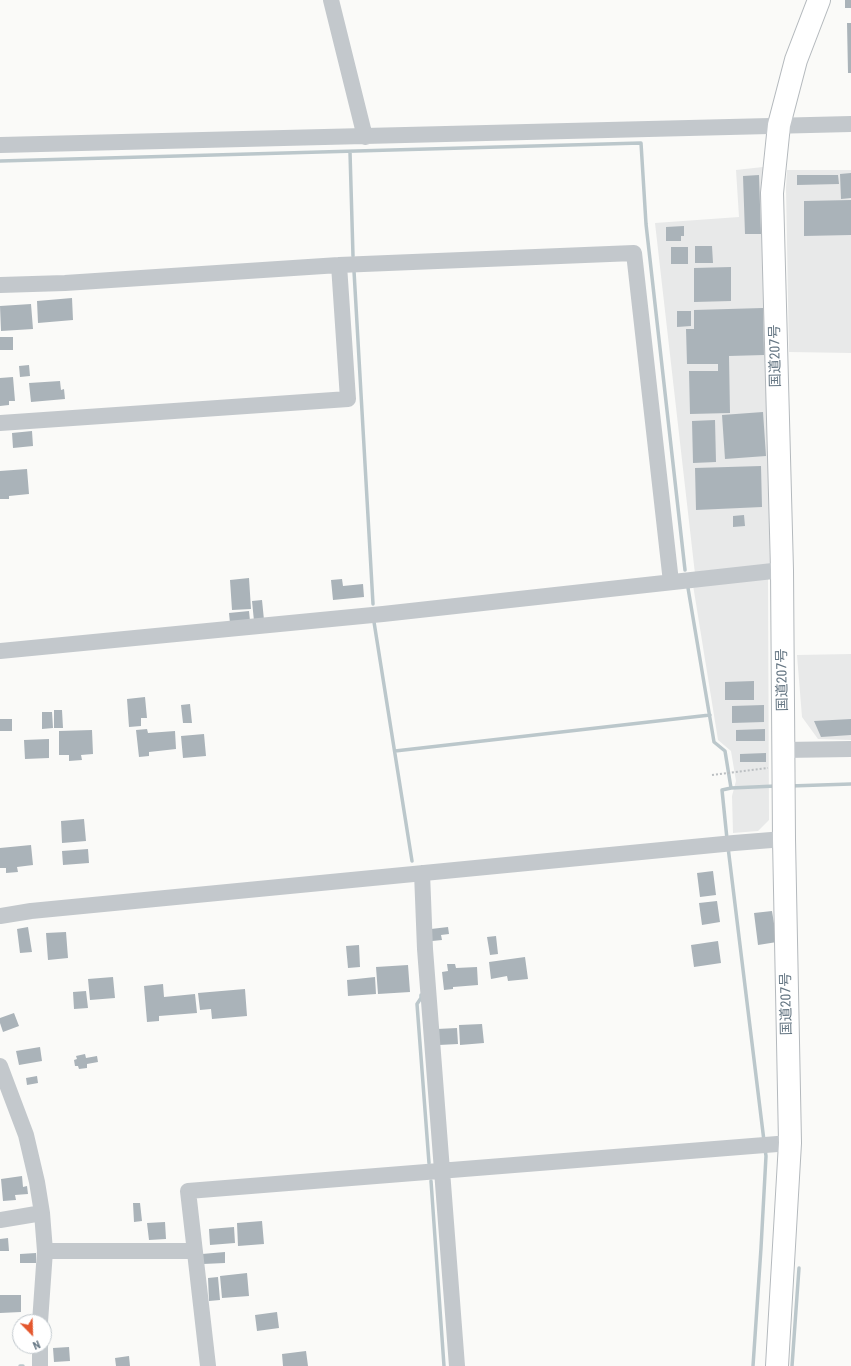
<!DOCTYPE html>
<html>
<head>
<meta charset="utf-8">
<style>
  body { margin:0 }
  #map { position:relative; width:851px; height:1366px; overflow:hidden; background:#fafaf8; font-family:"Roboto Condensed",sans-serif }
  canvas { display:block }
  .north { position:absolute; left:12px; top:1314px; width:40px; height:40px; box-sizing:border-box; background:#fff; border:1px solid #c1c8cd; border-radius:50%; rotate:157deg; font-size:11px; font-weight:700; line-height:16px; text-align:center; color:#657683 }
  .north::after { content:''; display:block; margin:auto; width:14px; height:18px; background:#e4572e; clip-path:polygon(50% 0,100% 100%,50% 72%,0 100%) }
</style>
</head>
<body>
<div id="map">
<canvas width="851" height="1366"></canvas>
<div class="north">N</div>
</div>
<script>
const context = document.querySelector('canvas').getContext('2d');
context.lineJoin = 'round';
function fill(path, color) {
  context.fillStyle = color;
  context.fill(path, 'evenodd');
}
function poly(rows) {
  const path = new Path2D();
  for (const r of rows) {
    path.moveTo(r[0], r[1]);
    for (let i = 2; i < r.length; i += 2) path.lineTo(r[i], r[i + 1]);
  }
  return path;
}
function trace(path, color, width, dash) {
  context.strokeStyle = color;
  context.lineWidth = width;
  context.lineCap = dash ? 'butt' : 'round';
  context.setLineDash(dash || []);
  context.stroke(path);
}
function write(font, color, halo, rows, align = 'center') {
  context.font = font + ' "Roboto Condensed","Noto Sans JP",sans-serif';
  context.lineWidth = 4;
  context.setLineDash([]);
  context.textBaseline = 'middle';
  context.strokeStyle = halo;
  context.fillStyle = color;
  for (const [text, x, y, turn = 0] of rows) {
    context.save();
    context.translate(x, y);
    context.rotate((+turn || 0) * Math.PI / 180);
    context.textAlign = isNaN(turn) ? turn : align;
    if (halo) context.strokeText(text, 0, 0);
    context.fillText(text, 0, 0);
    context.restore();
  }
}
const built = poly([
  [763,167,770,567,695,574,655,223,739,217,736,170],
  [787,170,851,170,851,353,789,352,786,188],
  [768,579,769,820,758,831,733,833,732,796,736,781,731,751,718,740,693,585],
  [851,654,851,740,818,739,802,717,797,655]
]);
const stream = poly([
  [350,152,353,256],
  [0,161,641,143,646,224,685,570],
  [354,271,373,604],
  [688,588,714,742,725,751,731,788],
  [374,622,412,861],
  [395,751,710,715],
  [790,786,851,784],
  [727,839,722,790,731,788,776,786],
  [728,847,764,1141],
  [421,995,421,998,417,1004,429,1163],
  [431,1181,444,1366],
  [20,1366,23,1366],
  [753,1366,761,1248,766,1156,765,1149],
  [792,1366,799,1268]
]);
const building = poly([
  [845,0,851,0,851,8,845,8],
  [847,23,851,23,851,73,848,73],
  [851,173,851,198,841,199,840,174],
  [759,175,761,234,745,234,743,176],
  [797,175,838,175,839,184,797,185],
  [851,200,851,235,804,236,804,201],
  [684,226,684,236,681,236,681,241,666,241,666,227],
  [695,246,712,246,713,263,695,263],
  [671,247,688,247,688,264,671,264],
  [731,267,731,301,694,302,694,268],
  [72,298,73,320,38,323,37,301],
  [31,304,33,329,1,331,0,306],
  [763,308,764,355,729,356,730,413,690,414,689,371,718,371,718,364,687,364,686,329,694,329,694,310],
  [677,311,691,311,691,326,677,327],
  [0,337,13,337,13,350,0,350],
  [29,365,30,376,20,377,19,366],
  [13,377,15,401,9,401,9,405,0,406,0,378],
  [60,381,61,390,64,389,65,399,31,402,29,383],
  [763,412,766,456,725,459,722,415],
  [715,420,716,462,693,463,692,421],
  [32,431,33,446,13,448,12,433],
  [761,466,762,507,696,510,695,468],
  [27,469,29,494,9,496,9,499,0,499,0,471],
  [744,515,745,526,733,527,733,516],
  [249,578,251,609,232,610,230,580],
  [342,579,343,586,363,584,364,597,333,600,331,580],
  [262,600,264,620,254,621,252,601],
  [249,611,250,621,230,623,229,613],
  [754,681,754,700,725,700,725,682],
  [145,697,147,718,141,718,141,726,129,727,127,699],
  [190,704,192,723,183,723,181,705],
  [764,705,764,722,732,723,732,706],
  [54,710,62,710,63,728,54,728],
  [42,712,52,712,53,728,42,729],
  [0,719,12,719,12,731,0,731],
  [851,719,851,735,821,737,814,721],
  [147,729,148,733,175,731,176,749,149,752,149,756,139,757,136,730],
  [765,729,765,741,736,741,736,730],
  [92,730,93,754,81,755,82,760,69,761,69,755,59,755,59,731],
  [204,734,206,756,183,758,181,736],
  [49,739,49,758,25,759,24,740],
  [766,753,766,762,740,762,740,754],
  [84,819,86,841,62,843,61,821],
  [31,845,33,865,17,867,18,872,6,873,6,868,0,868,0,848],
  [88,849,89,863,63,865,62,851],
  [713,871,716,895,700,897,697,873],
  [717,901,720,922,702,925,699,903],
  [772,911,777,942,758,945,754,913],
  [28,927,32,952,20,953,17,929],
  [448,927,449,934,441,935,442,940,432,941,431,929],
  [66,932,68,958,48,960,46,933],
  [496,936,498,954,490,955,487,937],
  [718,941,721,963,694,967,691,945],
  [359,945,360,967,348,968,346,946],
  [525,957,528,979,508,981,507,976,491,979,489,962],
  [447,964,455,964,456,968,477,967,478,985,453,987,453,989,444,990,442,972,448,971],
  [408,965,410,992,378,994,376,967],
  [113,977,115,998,90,1000,88,979],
  [375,977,376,994,348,996,347,980],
  [163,984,164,997,195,994,197,1013,159,1016,159,1021,147,1022,144,986],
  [245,989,247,1016,212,1019,211,1009,200,1010,198,993],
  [86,991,88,1008,74,1009,73,992],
  [14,1013,19,1026,3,1032,0,1023,0,1018],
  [482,1024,484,1043,460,1045,459,1025],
  [457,1028,458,1044,439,1045,437,1029],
  [40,1047,42,1061,19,1065,16,1051],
  [85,1054,86,1058,97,1056,98,1062,87,1064,87,1068,79,1069,78,1066,75,1066,74,1060,77,1059,76,1056],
  [37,1076,38,1083,27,1085,26,1078],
  [22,1176,23,1187,27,1186,28,1194,15,1195,16,1200,3,1201,1,1179],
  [133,1203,140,1203,142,1221,134,1222],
  [262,1221,264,1244,238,1246,237,1223],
  [165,1222,166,1239,149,1240,147,1223],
  [234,1227,235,1243,210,1245,209,1229],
  [8,1238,9,1251,0,1251,0,1239],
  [225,1252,225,1263,203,1264,202,1254],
  [36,1253,36,1263,20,1263,20,1254],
  [247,1273,249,1296,222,1298,220,1276],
  [218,1277,220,1300,209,1301,208,1278],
  [0,1295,21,1295,21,1312,0,1313],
  [277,1312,279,1328,257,1331,255,1315],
  [69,1347,70,1361,54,1362,53,1348],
  [306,1351,308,1366,283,1366,282,1354],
  [129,1356,130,1366,116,1366,115,1358]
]);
const path = poly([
  [712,775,768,768]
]);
const minor = poly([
  [331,0,365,137],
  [0,145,851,124],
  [0,285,65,283,339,265,634,253,671,582],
  [0,423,348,399,339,265],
  [0,651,383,614,782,570],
  [783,750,851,749],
  [422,873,425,949,457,1366],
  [0,916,31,911,734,843,784,839],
  [0,1066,26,1135,37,1182,42,1213,45,1251,40,1322],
  [0,1220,42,1213],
  [45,1251,195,1251],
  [40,1346,40,1366],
  [208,1366,188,1191,790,1143]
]);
const highway = poly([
  [777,1366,790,1143,784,839,782,570,772,193,779,125,796,60,819,0]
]);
const streetNames = [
  ["国道207号",776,356,-91],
  ["国道207号",783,680,-91],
  ["国道207号",787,1004,-91]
];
fill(built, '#e8e9e9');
trace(stream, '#bbc7cb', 3.5);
fill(building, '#aab3b9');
trace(highway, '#b4b9bd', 24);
trace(path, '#bbbfc2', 2, [2, 2]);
trace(minor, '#c3c8cc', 16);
trace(highway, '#fff', 22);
write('14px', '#657683', '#fff', streetNames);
</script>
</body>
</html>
